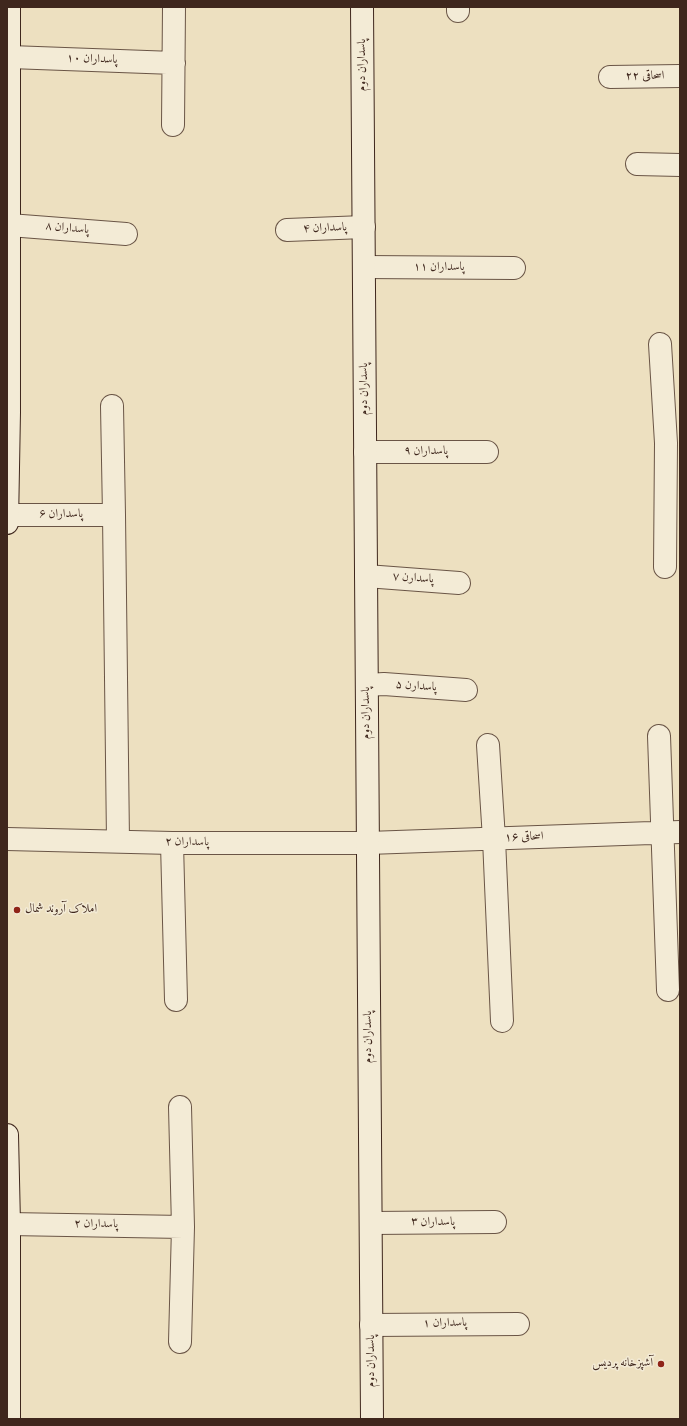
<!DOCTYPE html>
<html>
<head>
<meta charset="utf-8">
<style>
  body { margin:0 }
  #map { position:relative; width:687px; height:1426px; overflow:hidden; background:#ede0c0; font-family:"Sorts Mill Goudy",serif }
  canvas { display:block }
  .frame { position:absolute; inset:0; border:8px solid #3f271d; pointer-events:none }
</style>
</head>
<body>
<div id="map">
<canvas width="687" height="1426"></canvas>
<div class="frame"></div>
</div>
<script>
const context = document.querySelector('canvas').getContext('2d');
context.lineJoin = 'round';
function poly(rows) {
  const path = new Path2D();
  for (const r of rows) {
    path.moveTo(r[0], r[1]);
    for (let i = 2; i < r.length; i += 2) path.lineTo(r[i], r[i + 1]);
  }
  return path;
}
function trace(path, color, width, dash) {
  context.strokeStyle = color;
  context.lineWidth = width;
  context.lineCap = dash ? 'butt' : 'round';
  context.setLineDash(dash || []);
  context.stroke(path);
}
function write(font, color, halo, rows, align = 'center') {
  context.font = font + ' "Sorts Mill Goudy",Amiri,serif';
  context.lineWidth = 3;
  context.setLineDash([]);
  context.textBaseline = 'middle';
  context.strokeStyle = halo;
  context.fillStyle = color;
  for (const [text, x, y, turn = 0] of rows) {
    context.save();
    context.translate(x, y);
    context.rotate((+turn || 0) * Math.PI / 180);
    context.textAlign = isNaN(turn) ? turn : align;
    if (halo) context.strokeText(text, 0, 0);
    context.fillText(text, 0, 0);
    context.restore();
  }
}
const street = poly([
  [458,7,458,11],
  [10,57,174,63],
  [610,77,680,76],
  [173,125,174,7],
  [637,164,680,165],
  [9,225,126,234],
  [287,230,364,227],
  [364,267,514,268],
  [660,344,666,443,665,567],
  [112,406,114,515,118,841],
  [365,452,487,452],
  [7,515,114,515],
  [366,576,459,583],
  [367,685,384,684,466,690],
  [659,736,668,990],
  [488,745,494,839,502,1021],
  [7,839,172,843,368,843,680,832],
  [172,843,176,1000],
  [371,1223,495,1222],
  [9,1224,183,1227],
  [371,1325,518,1324],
  [180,1342,183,1227,180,1107]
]);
const secondary = poly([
  [362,7,372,1419],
  [7,523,9,412,9,7],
  [7,1135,9,1224,9,1419]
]);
const markers = [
  [17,910,4,"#8f2418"],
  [661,1364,4,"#8f2418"]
];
const streetNames = [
  ["پاسداران ۱۰",92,60,2],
  ["پاسداران دوم",363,65,-90],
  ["اسحاقی ۲۲",645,77,-1],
  ["پاسداران ۸",67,229,5],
  ["پاسداران ۴",325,229,-2],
  ["پاسداران ۱۱",439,268],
  ["پاسداران دوم",365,389,-90],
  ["پاسداران ۹",426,452],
  ["پاسداران ۶",61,515],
  ["پاسدارن ۷",413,579,4],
  ["پاسدارن ۵",416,687,4],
  ["پاسداران دوم",367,713,-90],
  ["اسحاقی ۱۶",524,838,-2],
  ["پاسداران ۲",187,843,1],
  ["پاسداران دوم",369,1037,-90],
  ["پاسداران ۳",433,1223],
  ["پاسداران ۲",96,1225,1],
  ["پاسداران ۱",445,1324,-1],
  ["پاسداران دوم",372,1361,-90]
];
const poiNames = [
  ["املاک آروند شمال",25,910],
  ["آشپزخانه پردیس",653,1364,"right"]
];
trace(street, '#6a5546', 24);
trace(secondary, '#3f271d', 24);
trace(street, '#f3ebd6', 22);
trace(secondary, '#f3ebd6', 22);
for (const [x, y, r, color] of markers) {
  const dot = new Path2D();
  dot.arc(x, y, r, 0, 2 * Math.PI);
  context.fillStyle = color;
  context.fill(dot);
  trace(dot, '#f3ebd6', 1.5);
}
write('12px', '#3f271d', '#f3ebd6', streetNames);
write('12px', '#3f271d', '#f3ebd6', poiNames, 'left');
</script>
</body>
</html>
